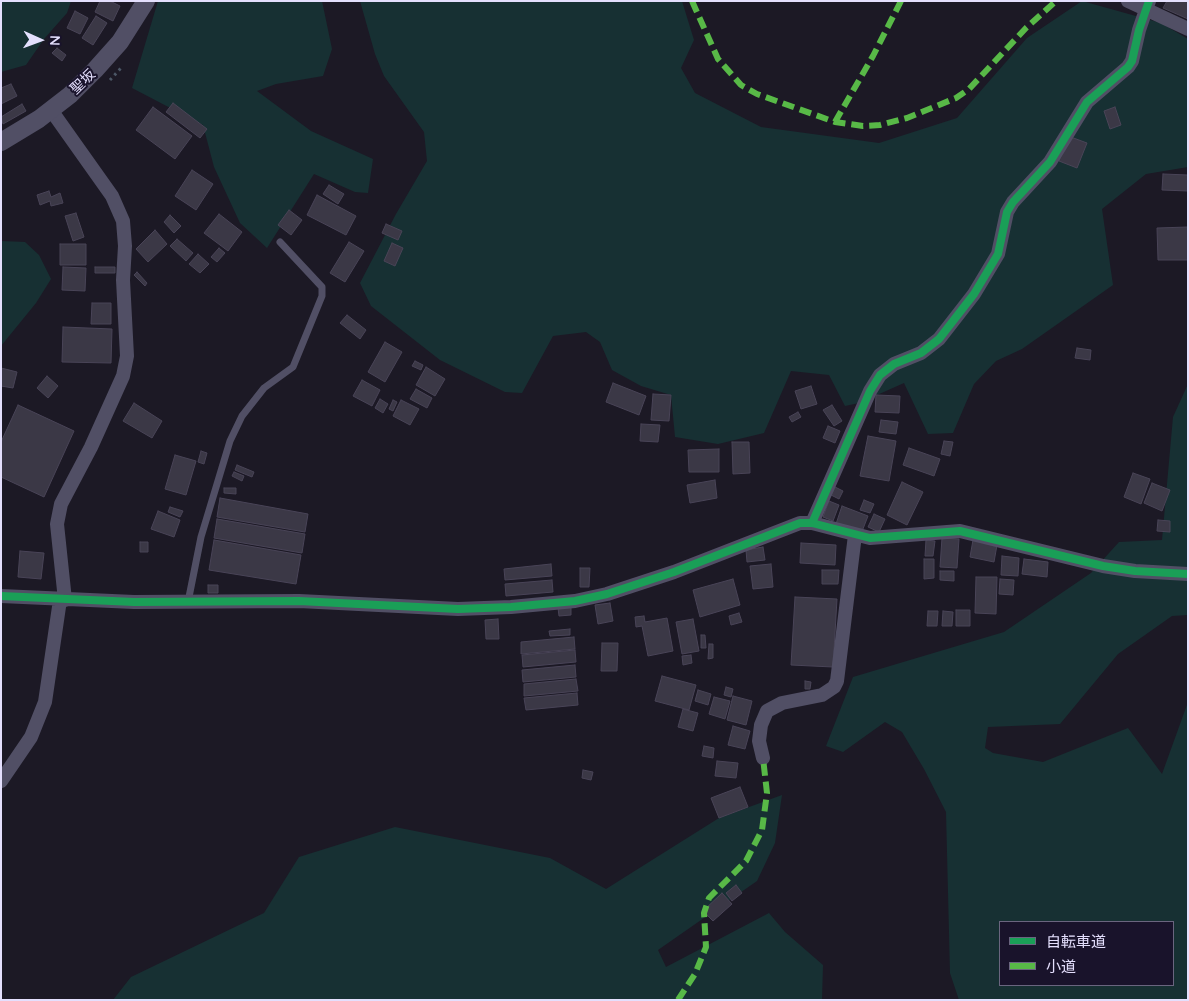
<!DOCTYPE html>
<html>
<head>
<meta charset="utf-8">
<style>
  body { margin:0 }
  #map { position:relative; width:1189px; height:1001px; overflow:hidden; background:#1c1925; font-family:Quicksand,"Noto Sans JP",sans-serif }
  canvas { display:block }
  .frame { position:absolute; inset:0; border:2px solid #e4dffd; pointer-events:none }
  .legend { position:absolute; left:999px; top:921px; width:175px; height:65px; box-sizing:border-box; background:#19132b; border:1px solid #6a657f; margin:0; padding:6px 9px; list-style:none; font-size:15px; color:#e4dffd }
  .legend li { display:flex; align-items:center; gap:10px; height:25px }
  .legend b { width:25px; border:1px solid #6a657f }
  .north { position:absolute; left:15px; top:15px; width:50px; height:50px; -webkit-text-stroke:4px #19132b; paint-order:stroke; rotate:92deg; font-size:14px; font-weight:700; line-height:20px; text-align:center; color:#e4dffd }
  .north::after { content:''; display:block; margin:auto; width:18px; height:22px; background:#e4dffd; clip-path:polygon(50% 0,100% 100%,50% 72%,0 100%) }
</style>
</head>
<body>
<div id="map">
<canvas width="1189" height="1001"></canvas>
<div class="frame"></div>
<ul class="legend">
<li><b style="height:6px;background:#1a9f57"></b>自転車道</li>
<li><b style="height:6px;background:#58b947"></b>小道</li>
</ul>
<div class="north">N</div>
</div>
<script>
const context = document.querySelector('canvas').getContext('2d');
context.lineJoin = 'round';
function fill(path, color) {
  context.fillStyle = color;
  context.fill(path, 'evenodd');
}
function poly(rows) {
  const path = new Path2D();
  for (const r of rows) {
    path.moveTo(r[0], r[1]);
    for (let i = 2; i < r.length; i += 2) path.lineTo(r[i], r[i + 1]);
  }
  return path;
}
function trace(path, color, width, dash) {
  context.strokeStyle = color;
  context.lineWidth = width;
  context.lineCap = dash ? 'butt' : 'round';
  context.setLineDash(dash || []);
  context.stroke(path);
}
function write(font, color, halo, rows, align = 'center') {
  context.font = font + ' Quicksand,"Noto Sans JP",sans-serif';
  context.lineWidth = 4;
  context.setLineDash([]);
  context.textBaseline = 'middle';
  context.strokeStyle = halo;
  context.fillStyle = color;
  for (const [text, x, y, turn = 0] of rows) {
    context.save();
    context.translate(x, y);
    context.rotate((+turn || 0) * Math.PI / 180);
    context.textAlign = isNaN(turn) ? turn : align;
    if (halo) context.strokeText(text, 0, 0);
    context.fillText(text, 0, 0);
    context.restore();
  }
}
const green = poly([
  [1,1,71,1,67,13,44,39,26,65,1,72],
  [158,1,322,1,332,49,323,76,276,84,257,91,311,131,373,159,368,193,355,192,314,174,267,248,240,223,214,167,203,125,132,88],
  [360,1,682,1,694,40,681,68,695,93,761,127,879,143,957,118,1027,38,1082,1,1161,23,1188,39,1188,167,1146,174,1102,209,1113,285,1022,349,996,361,974,384,953,433,928,434,904,383,859,403,845,406,829,375,791,371,764,433,718,444,675,437,671,395,641,386,612,370,600,342,586,332,553,336,522,393,505,392,440,360,371,306,360,283,396,214,427,161,424,132,384,76,375,54],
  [1,241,25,242,39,255,51,279,36,303,1,346],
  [1188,384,1188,615,1172,616,1118,654,1060,724,988,727,985,748,993,753,1043,762,1128,728,1162,774,1188,702,1188,1000,959,1000,950,973,946,812,924,769,902,732,885,722,843,752,826,746,853,677,1004,632,1091,573,1119,542,1162,540,1173,417],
  [1000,922,1173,922,1173,985,1000,985],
  [782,795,775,843,757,881,658,950,666,967,769,913,785,932,823,965,822,1000,113,1000,131,977,264,913,299,857,395,827,550,858,606,889,719,818]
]);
const building = poly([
  [100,1,110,1,120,6,113,21,95,12,100,1],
  [1167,1,1188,1,1188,19,1163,8,1167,1],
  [75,11,88,18,80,34,67,28,75,11],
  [96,16,107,23,93,45,82,38,96,16],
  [57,48,66,55,62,61,52,53,57,48],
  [11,84,17,96,1,104,1,88,11,84],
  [173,103,207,129,200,138,166,112,173,103],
  [22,104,26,111,3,124,1,117,22,104],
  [153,107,192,136,175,159,136,130,153,107],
  [1115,107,1121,125,1110,129,1104,111,1115,107],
  [1068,136,1087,143,1077,168,1059,161,1068,136],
  [192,170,213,184,196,210,175,196,192,170],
  [1163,174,1188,175,1188,191,1162,190,1163,174],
  [329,185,344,194,338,204,323,194,329,185],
  [49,191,51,197,60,193,63,203,51,206,50,201,40,205,37,195,49,191],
  [317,195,356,216,346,235,307,215,317,195],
  [289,210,302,220,291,235,278,225,289,210],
  [76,213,84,237,73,241,65,216,76,213],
  [219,214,242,232,228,251,204,233,219,214],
  [170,215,181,226,174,233,164,222,170,215],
  [386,224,402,231,398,240,382,233,386,224],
  [1188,227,1188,260,1158,260,1157,228,1188,227],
  [155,230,167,244,148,262,136,249,155,230],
  [177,239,193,253,186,261,170,246,177,239],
  [349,242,364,251,345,282,330,273,349,242],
  [392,243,403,248,395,266,384,261,392,243],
  [60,244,86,244,86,265,60,265,60,244],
  [219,248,225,253,217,262,211,257,219,248],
  [198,254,209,264,200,273,189,264,198,254],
  [63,267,86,268,85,291,62,290,63,267],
  [95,267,115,267,115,273,95,273,95,267],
  [137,272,147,283,145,286,134,275,137,272],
  [92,303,111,303,111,324,91,324,92,303],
  [347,315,366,330,360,339,340,323,347,315],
  [63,327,112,329,111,363,62,362,63,327],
  [385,342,402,352,385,382,368,372,385,342],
  [1077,348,1091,350,1090,360,1075,358,1077,348],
  [415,361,423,365,421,370,412,366,415,361],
  [426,367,445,379,435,396,416,385,426,367],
  [1,368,17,372,13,388,1,386,1,368],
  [47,376,58,386,48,398,37,388,47,376],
  [362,380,380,390,372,406,353,396,362,380],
  [613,383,646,396,639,415,606,402,613,383],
  [811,386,817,404,801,409,795,391,811,386],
  [416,389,432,398,427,408,410,399,416,389],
  [653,394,671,395,669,421,651,420,653,394],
  [876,395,900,396,899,413,875,412,876,395],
  [380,399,388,404,383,413,375,408,380,399],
  [393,400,397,402,393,411,389,409,393,400],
  [401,400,419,409,410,425,393,416,401,400],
  [134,403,162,421,152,438,123,421,134,403],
  [18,405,74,431,44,497,1,477,1,442,18,405],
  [832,405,842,421,834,426,823,410,832,405],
  [798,412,801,417,792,422,789,417,798,412],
  [881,420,898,422,896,434,879,432,881,420],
  [641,424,660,425,658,442,640,441,641,424],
  [828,426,840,431,835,443,823,438,828,426],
  [868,436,896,441,889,481,860,476,868,436],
  [944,441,953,442,950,456,941,454,944,441],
  [732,442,749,442,750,473,733,474,732,442],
  [909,448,940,459,934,476,903,465,909,448],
  [719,449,719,472,689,472,688,450,719,449],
  [201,451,207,453,204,464,198,462,201,451],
  [175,455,196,461,186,495,165,489,175,455],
  [237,465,254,472,252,477,235,470,237,465],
  [234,472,244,476,242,481,232,476,234,472],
  [1133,473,1150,479,1141,504,1124,497,1133,473],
  [715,480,717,498,690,503,687,485,715,480],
  [902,482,923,492,907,525,887,515,902,482],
  [1152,483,1170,490,1162,511,1144,503,1152,483],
  [835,487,843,491,839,499,831,495,835,487],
  [224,488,236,488,236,494,224,493,224,488],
  [220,498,308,514,305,532,217,517,220,498],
  [864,500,874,504,870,513,860,510,864,500],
  [829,501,839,505,833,521,823,517,829,501],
  [842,506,868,516,861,534,836,524,842,506],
  [170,507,183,511,180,517,168,512,170,507],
  [158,511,180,520,174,537,151,529,158,511],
  [874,514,885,519,879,532,868,527,874,514],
  [217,519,305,534,302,553,214,538,217,519],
  [1158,520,1170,521,1170,532,1157,531,1158,520],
  [942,538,959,539,957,568,940,567,942,538],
  [214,540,301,555,296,584,209,570,214,540],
  [926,540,935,541,933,556,925,556,926,540],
  [973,540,997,545,994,562,970,557,973,540],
  [140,542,148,542,148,552,140,552,140,542],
  [801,543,836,545,835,565,800,563,801,543],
  [763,547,765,560,747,562,746,550,763,547],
  [20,551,44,553,41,579,18,577,20,551],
  [1002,556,1019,558,1018,576,1001,575,1002,556],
  [924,559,934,559,934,578,924,579,924,559],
  [1024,559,1048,562,1047,577,1022,574,1024,559],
  [551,564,552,576,505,580,504,569,551,564],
  [771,564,773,587,753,589,750,566,771,564],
  [580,568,590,568,589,587,580,587,580,568],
  [822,570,839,570,838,584,822,584,822,570],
  [940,571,954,571,954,581,940,580,940,571],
  [976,577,997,577,996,614,975,613,976,577],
  [733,579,740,605,700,617,693,590,733,579],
  [1000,579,1014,580,1013,595,999,594,1000,579],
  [552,580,553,592,506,596,505,584,552,580],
  [208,585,218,585,218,593,208,593,208,585],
  [795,597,837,599,833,667,791,665,795,597],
  [610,603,613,621,598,624,595,605,610,603],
  [571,607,571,615,559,616,558,608,571,607],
  [956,610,970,610,970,626,956,626,956,610],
  [928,611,938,611,937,626,927,626,928,611],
  [943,611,953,612,952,626,942,626,943,611],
  [739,613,742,622,731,625,729,616,739,613],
  [644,616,645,622,667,618,673,651,648,656,642,626,636,627,635,617,644,616],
  [498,619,499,639,486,639,485,620,498,619],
  [693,619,699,651,682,654,676,622,693,619],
  [570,629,570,635,550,636,549,631,570,629],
  [701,635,705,635,706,648,701,648,701,635],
  [574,637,575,649,521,654,521,642,574,637],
  [602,643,618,643,617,671,601,671,602,643],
  [709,644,713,644,713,658,708,659,709,644],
  [575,650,576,662,523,667,522,655,575,650],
  [691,655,692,663,683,665,682,656,691,655],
  [575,665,576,677,523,682,522,670,575,665],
  [662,676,696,685,689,710,655,701,662,676],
  [576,679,578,691,524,696,524,684,576,679],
  [805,681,811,682,810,689,805,689,805,681],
  [726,687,733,689,731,697,724,695,726,687],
  [698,690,711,694,708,705,695,701,698,690],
  [577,693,578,705,526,710,524,698,577,693],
  [733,696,752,701,746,725,727,720,733,696],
  [714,697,730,701,725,719,709,714,714,697],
  [683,709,698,713,693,731,678,727,683,709],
  [733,726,750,731,745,749,728,745,733,726],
  [704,746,714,748,713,758,702,756,704,746],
  [717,761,738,763,736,778,715,776,717,761],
  [583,770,593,772,591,780,582,778,583,770],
  [740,787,748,807,719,818,711,798,740,787],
  [736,885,742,893,732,901,726,893,736,885],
  [722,893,732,904,713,921,703,911,722,893]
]);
const path = poly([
  [110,80,121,68]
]);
const service = poly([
  [188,602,201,537,230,441,242,416,264,388,293,367,322,296,322,287,280,242]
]);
const minor = poly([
  [1128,1,1188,29],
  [51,110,112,196,123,221,125,246,123,280,127,356,123,376,91,447,61,504,57,524,65,600],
  [812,523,870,391,880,375,894,364,921,353,939,339,974,294,998,254,1007,212,1013,202,1050,162,1087,102,1128,67,1132,61,1139,30,1149,1],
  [1,596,134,602,299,601,458,609,511,607,575,601,607,594,674,572,800,523,812,523,870,538,960,531,1103,566,1135,571,1188,574],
  [763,758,759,741,761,725,767,711,782,703,822,695,834,687,837,681,855,535],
  [1,781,31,737,45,702,60,600]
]);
const tertiary = poly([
  [1,142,39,119,70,95,95,70,120,42,146,1]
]);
const quiet = poly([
  [692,1,718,59,741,85,757,94,835,122,863,126,880,125,907,118,956,98,969,89,1026,28,1056,1],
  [835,122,873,56,901,1],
  [678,1000,695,974,706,947,704,913,709,898,746,861,762,830,767,793,763,758]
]);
const cycleway = poly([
  [812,523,870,391,880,375,894,364,921,353,939,339,974,294,998,254,1007,212,1013,202,1050,162,1087,102,1128,67,1132,61,1139,30,1149,1],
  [1,596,134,602,299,601,458,609,511,607,575,601,607,594,674,572,800,523,812,523,870,538,960,531,1103,566,1135,571,1188,574]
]);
const streetNames = [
  ["聖坂",83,82,-44]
];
fill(green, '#173033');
fill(building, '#3b3846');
trace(building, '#494457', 1);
trace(path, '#4c5766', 3, [2.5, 4]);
trace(service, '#514f65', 7);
trace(minor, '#514f65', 14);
trace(tertiary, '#514f65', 18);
trace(quiet, '#58b947', 6, [12, 6]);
trace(cycleway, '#1a9f57', 8);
write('14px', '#e4dffd', '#19132b', streetNames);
</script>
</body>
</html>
